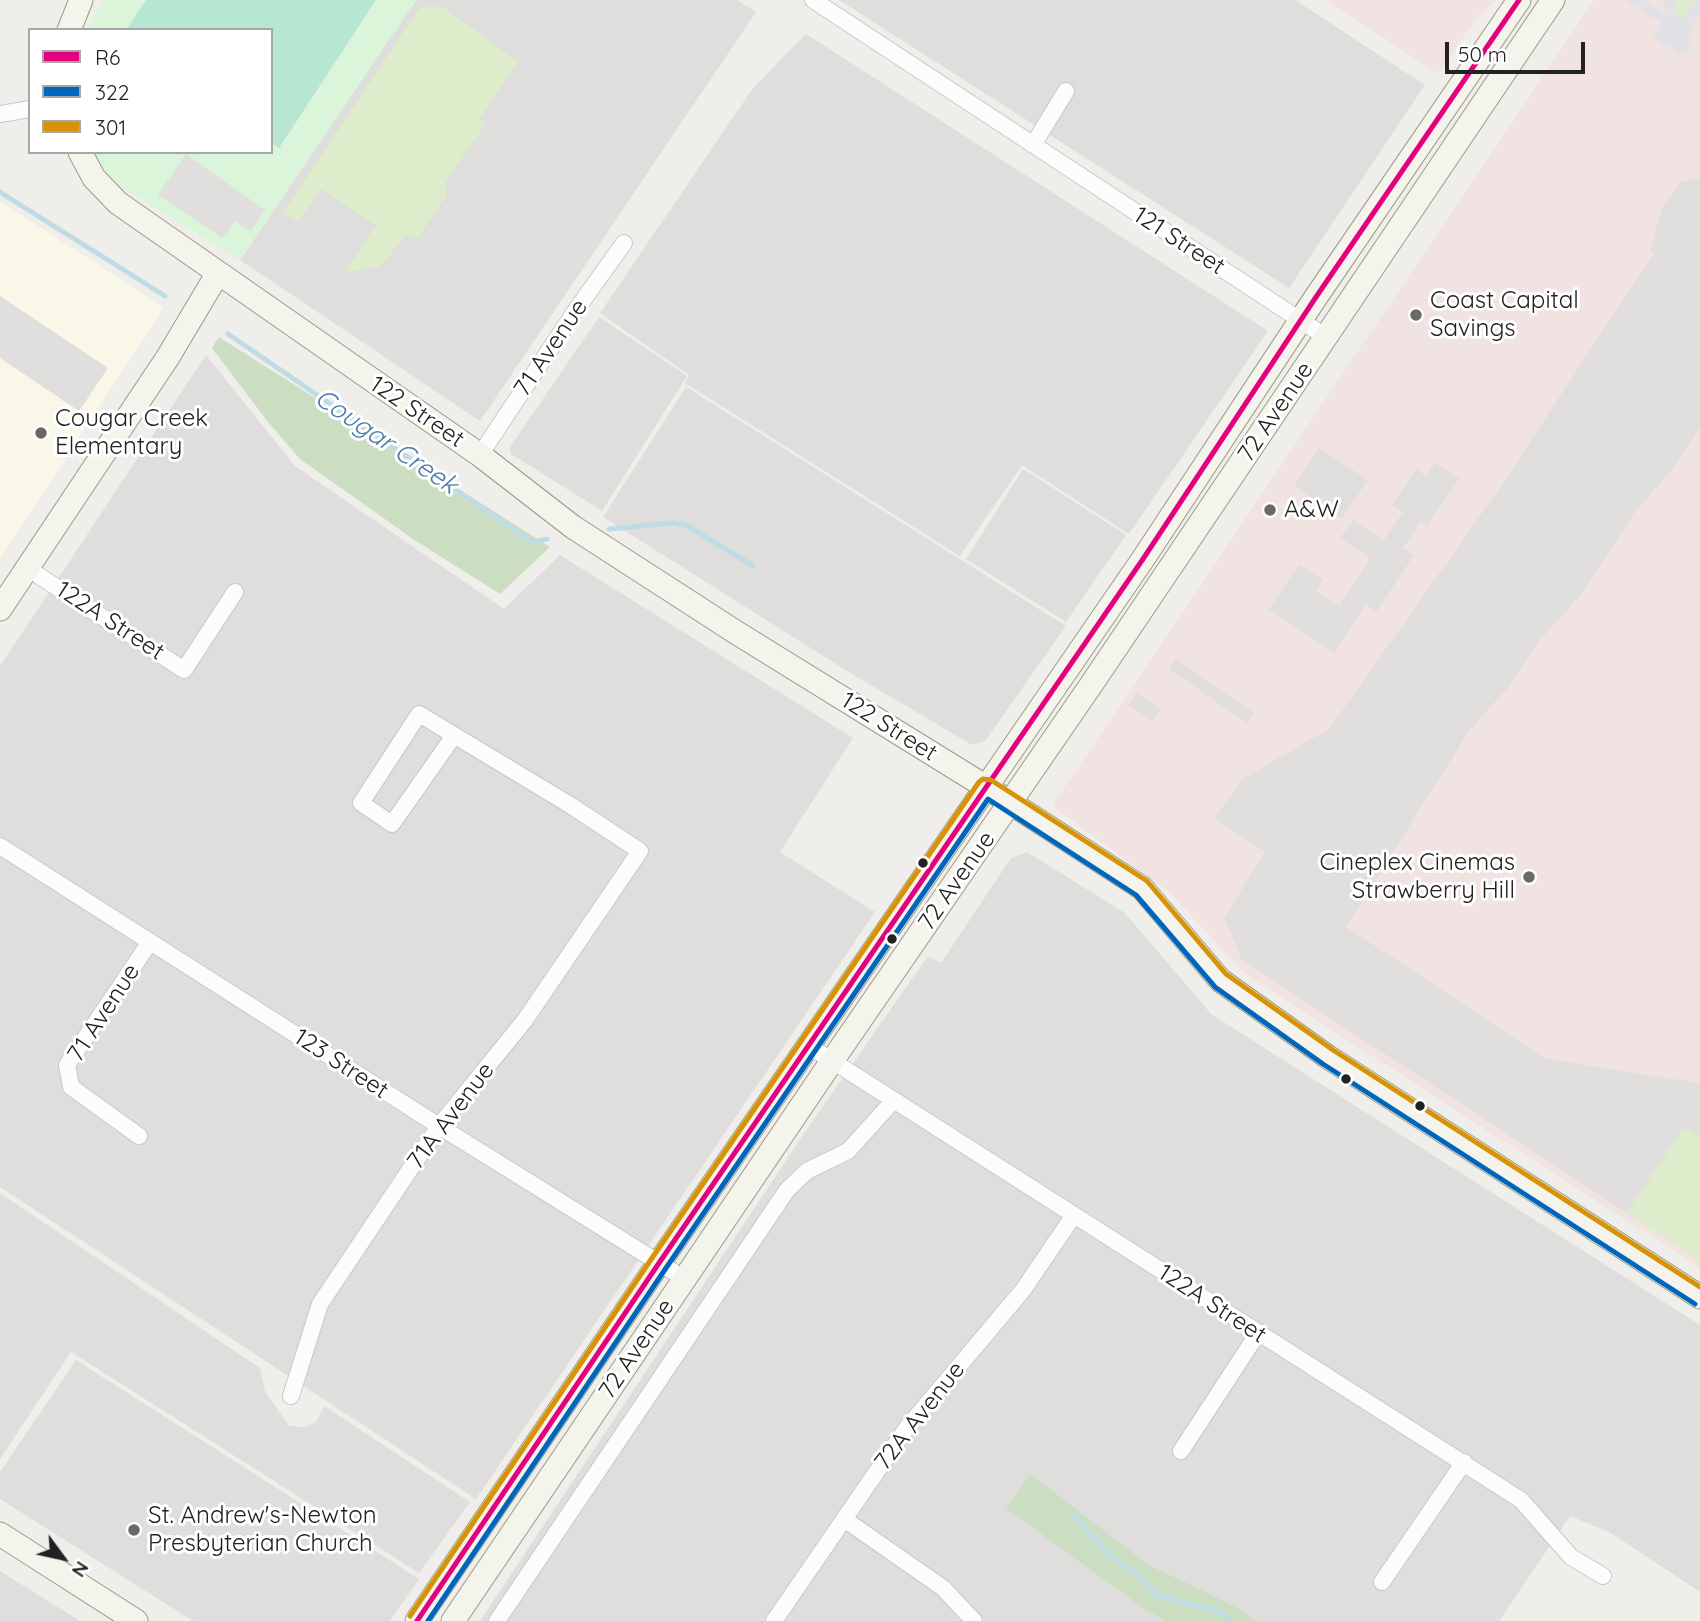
<!DOCTYPE html>
<html>
<head>
<meta charset="utf-8">
<style>
  body { margin:0 }
  #map { position:relative; width:1700px; height:1621px; overflow:hidden; background:#f0eeeb; font-family:Quicksand,sans-serif }
  canvas { display:block }
  .legend { position:absolute; left:28px; top:28px; width:245px; height:126px; box-sizing:border-box; background:#fff; border:2px solid #a7a7a7; margin:0; padding:9px 12px; list-style:none; font-size:21px; color:#222 }
  .legend li { display:flex; align-items:center; gap:14px; height:35px }
  .legend b { width:35px; border:2px solid #a7a7a7 }
  .north { position:absolute; left:28px; top:1523px; width:70px; height:70px; -webkit-text-stroke:5px #fff; paint-order:stroke; rotate:123deg; font-size:19px; font-weight:700; line-height:28px; text-align:center; color:#222 }
  .north::after { content:''; display:block; margin:auto; width:24px; height:32px; background:#222; clip-path:polygon(50% 0,100% 100%,50% 72%,0 100%) }
  .scale { position:absolute; left:1445px; top:42px; width:140px; height:32px; box-sizing:border-box; border:4px solid #222; border-top:0; padding-left:9px; font-size:21px; line-height:24px; white-space:nowrap; color:#222; -webkit-text-stroke:5px #fff; paint-order:stroke }
</style>
</head>
<body>
<div id="map">
<canvas width="1700" height="1621"></canvas>
<ul class="legend">
<li><b style="height:9px;background:#e5007d"></b>R6</li>
<li><b style="height:9px;background:#0065bd"></b>322</li>
<li><b style="height:9px;background:#d79205"></b>301</li>
</ul>
<div class="north">N</div>
<div class="scale">50 m</div>
</div>
<script>
const context = document.querySelector('canvas').getContext('2d');
context.lineJoin = 'round';
function fill(path, color) {
  context.fillStyle = color;
  context.fill(path, 'evenodd');
}
function poly(rows) {
  const path = new Path2D();
  for (const r of rows) {
    path.moveTo(r[0], r[1]);
    for (let i = 2; i < r.length; i += 2) path.lineTo(r[i], r[i + 1]);
  }
  return path;
}
function trace(path, color, width, dash) {
  context.strokeStyle = color;
  context.lineWidth = width;
  context.lineCap = dash ? 'butt' : 'round';
  context.setLineDash(dash || []);
  context.stroke(path);
}
function write(font, color, halo, rows, align = 'center') {
  context.font = font + ' Quicksand,sans-serif';
  context.lineWidth = 6;
  context.setLineDash([]);
  context.textBaseline = 'middle';
  context.strokeStyle = halo;
  context.fillStyle = color;
  for (const [text, x, y, turn = 0] of rows) {
    context.save();
    context.translate(x, y);
    context.rotate((+turn || 0) * Math.PI / 180);
    context.textAlign = isNaN(turn) ? turn : align;
    if (halo) context.strokeText(text, 0, 0);
    context.fillText(text, 0, 0);
    context.restore();
  }
}
const residential = poly([
  [839,0,1295,0,1425,85,1289,288],
  [806,34,1268,331,1129,534,1022,465,960,556,685,383,689,375,600,313,753,88],
  [599,317,687,376,602,511,511,454,510,447],
  [206,355,295,466,504,609,560,555,853,738,780,852,875,912,476,1499,0,1187,0,666],
  [686,387,1066,626,985,741,972,745,847,671,603,517],
  [1023,469,1126,535,1066,622,966,559],
  [1027,852,1125,913,1211,1014,1700,1325,1700,1592,1609,1532,1570,1516,1499,1621,480,1621,805,1132,928,956,941,963,1011,858],
  [0,1193,260,1368,265,1391,289,1426,305,1427,316,1422,324,1406,470,1502,419,1573,71,1352,0,1459],
  [0,1571,80,1621,0,1621]
]);
const commercial = poly([
  [1324,0,1497,0,1476,18,1439,74],
  [1594,0,1700,0,1700,1268,1245,974,1168,891,1052,806]
]);
const education = poly([
  [0,201,164,308,0,558]
]);
const religious = poly([
  [416,0,737,0,756,12,480,421,240,260],
  [76,1360,419,1579,390,1621,193,1621,0,1499,0,1472]
]);
const grass = poly([
  [1674,0,1695,0,1683,17,1679,18],
  [420,7,443,7,518,62,479,119,486,124,445,183,447,195,417,239,406,235,380,267,345,272,376,225,321,189,298,222,283,213],
  [1684,1127,1700,1137,1700,1261,1627,1213]
]);
const forest = poly([
  [219,337,550,547,500,594,413,539,300,459,268,422,212,348],
  [1030,1474,1149,1565,1240,1609,1256,1621,1166,1621,1143,1608,1006,1508]
]);
const park = poly([
  [104,0,416,0,240,260,120,186,94,158,92,152,271,152,271,30,88,30,93,17]
]);
const pitch = poly([
  [146,0,376,0,279,148,271,143,271,30,126,30]
]);
const parking = poly([
  [442,0,720,0,723,12,742,25,555,304,539,293,529,309,477,271,485,259,450,236,444,243,456,253,438,282,422,273,412,291,381,271,402,240,416,245,453,193,449,184,478,139,490,138,497,126,486,118,532,50,543,58,547,53,525,38,517,50],
  [186,154,265,210,251,232,235,221,222,238,158,195],
  [1700,177,1700,427,1672,470,1636,510,1582,593,1539,641,1510,685,1469,731,1346,927,1547,1059,1700,1083,1700,1137,1684,1127,1627,1213,1242,960,1224,918,1265,852,1214,819,1241,780,1330,728,1501,486,1654,253,1650,250,1663,206,1681,182],
  [275,217,295,231,288,242,353,286,359,298,368,304,362,315,352,308,340,319,249,256],
  [0,296,108,368,79,411,0,358],
  [1319,448,1368,480,1342,518,1294,486],
  [1435,463,1459,479,1427,526,1420,522,1403,548,1414,555,1376,612,1365,605,1334,653,1269,609,1299,564,1323,579,1316,591,1339,606,1370,558,1340,538,1353,520,1384,540,1403,512,1392,505,1416,469,1426,476],
  [1176,659,1254,712,1247,723,1169,669],
  [1137,692,1161,709,1153,721,1128,705]
]);
const plaza = poly([
  [1626,0,1644,0,1666,14,1663,0,1674,0,1679,18,1683,17,1695,0,1700,0,1700,13,1692,26,1691,49,1679,54,1652,36,1661,23]
]);
const stream = poly([
  [0,192,165,296],
  [228,334,532,542,547,539],
  [609,529,672,523,686,525,753,566],
  [1073,1515,1108,1554,1138,1575,1156,1595,1221,1612,1230,1621]
]);
const street = poly([
  [813,0,1326,337],
  [0,114,30,109],
  [1033,145,1066,91],
  [480,455,576,310,624,243],
  [27,568,184,670,235,592],
  [0,846,439,1126,685,1279],
  [809,1046,1521,1500,1571,1557,1603,1576],
  [139,1136,71,1087,67,1065,150,942],
  [291,1396,320,1304,439,1126,525,1020,640,851,570,805,419,714,361,803,392,824,453,737],
  [1181,1451,1258,1333],
  [844,1519,943,1588,974,1621],
  [1382,1582,1464,1462],
  [497,1621,787,1190,807,1171,848,1151,894,1100],
  [774,1621,906,1429,1023,1290,1074,1215]
]);
const secondary = poly([
  [69,30,81,0],
  [80,152,94,178,118,203,480,455,573,527,737,633,986,787,1142,888,1220,980,1328,1057,1700,1297],
  [0,609,168,357,218,273],
  [0,1534,136,1621],
  [417,1621,659,1263,1143,559,1316,297,1519,0],
  [453,1621,832,1061,1091,685,1553,0]
]);
const bus1 = poly([
  [417,1621,659,1263,1143,559,1316,297,1519,0]
]);
const bus2 = poly([
  [428,1621,666,1268,988,799,1136,895,1215,987,1323,1064,1695,1304]
]);
const bus3 = poly([
  [410,1616,652,1258,979,782,983,779,991,780,1147,881,1226,974,1333,1050,1700,1287]
]);
const markers = [
  [1416,315,7,"#6a6968"],
  [41,433,7,"#6a6968"],
  [1270,510,7,"#6a6968"],
  [923,863,6,"#222"],
  [1529,877,7,"#6a6968"],
  [892,939,6,"#222"],
  [1346,1079,6,"#222"],
  [1420,1106,6,"#222"],
  [134,1530,7,"#6a6968"]
];
const streetNames = [
  ["121 Street",1179,241,33],
  ["71 Avenue",551,348,-56],
  ["122 Street",417,412,34],
  ["72 Avenue",1276,412,-56],
  ["122A Street",110,621,33],
  ["122 Street",889,727,32],
  ["72 Avenue",957,881,-55],
  ["71 Avenue",104,1013,-57],
  ["123 Street",341,1064,33],
  ["71A Avenue",451,1116,-53],
  ["122A Street",1212,1304,33],
  ["72 Avenue",637,1349,-56],
  ["72A Avenue",920,1416,-52]
];
const poiNames = [
  ["Coast Capital",1430,301],
  ["Savings",1430,329],
  ["Cougar Creek",55,419],
  ["Elementary",55,447],
  ["A&W",1284,510],
  ["Cineplex Cinemas",1515,863,"right"],
  ["Strawberry Hill",1515,891,"right"],
  ["St. Andrew's-Newton",148,1516],
  ["Presbyterian Church",148,1544]
];
const waterNames = [
  ["Cougar Creek",386,442,34]
];
fill(residential, '#dfdedc');
fill(commercial, '#f1e3e1');
fill(education, '#f8f7e8');
fill(religious, '#dededc');
fill(grass, '#ddeccb');
fill(forest, '#cbdec1');
fill(park, '#daf5da');
fill(pitch, '#b7e6d2');
fill(parking, '#e0dfde');
fill(plaza, '#e2e1e5');
trace(stream, '#bfdbe3', 5);
trace(street, '#c9c8c7', 18);
trace(secondary, '#999a82', 25);
trace(street, '#fdfcfc', 16);
trace(secondary, '#f4f4ed', 23);
trace(bus1, '#e5007d', 5);
trace(bus2, '#0065bd', 5);
trace(bus3, '#d79205', 5);
for (const [x, y, r, color] of markers) {
  const dot = new Path2D();
  dot.arc(x, y, r, 0, 2 * Math.PI);
  context.fillStyle = color;
  context.fill(dot);
  trace(dot, '#fff', 2.5);
}
write('24px', '#222', '#fff', streetNames);
write('24px', '#222', '#fff', poiNames, 'left');
write('italic 26px', '#4a7aab', '#fff', waterNames);
</script>
</body>
</html>
